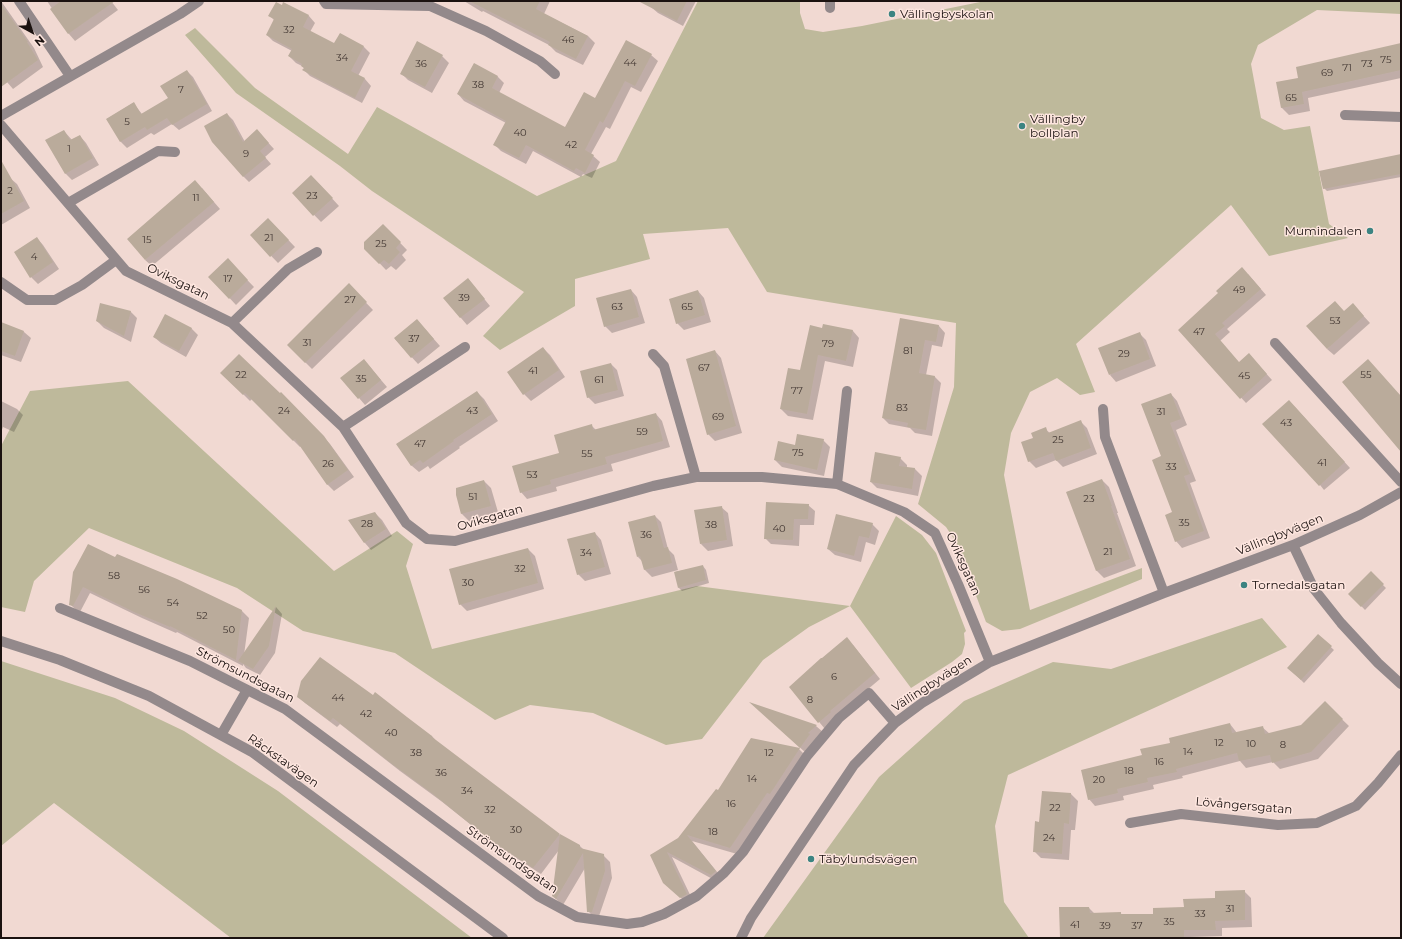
<!DOCTYPE html>
<html>
<head>
<meta charset="utf-8">
<style>
  body { margin:0 }
  #map { position:relative; width:1402px; height:939px; overflow:hidden; background:#f1d9d2; font-family:Montserrat,sans-serif }
  canvas { display:block }
  .frame { position:absolute; inset:0; border:2px solid #1b1210; pointer-events:none }
  .north { position:absolute; left:12px; top:12px; width:40px; height:40px; -webkit-text-stroke:3px #fee6df; paint-order:stroke; rotate:140deg; font-size:11px; font-weight:700; line-height:16px; text-align:center; color:#1b1210 }
  .north::after { content:''; display:block; margin:auto; width:14px; height:18px; background:#1b1210; clip-path:polygon(50% 0,100% 100%,50% 72%,0 100%) }
</style>
</head>
<body>
<div id="map">
<canvas width="1402" height="939"></canvas>
<div class="frame"></div>
<div class="north">N</div>
</div>
<script>
const context = document.querySelector('canvas').getContext('2d');
context.lineJoin = 'round';
function fill(path, color) {
  context.fillStyle = color;
  context.fill(path, 'evenodd');
}
function poly(rows) {
  const path = new Path2D();
  for (const r of rows) {
    path.moveTo(r[0], r[1]);
    for (let i = 2; i < r.length; i += 2) path.lineTo(r[i], r[i + 1]);
  }
  return path;
}
function trace(path, color, width, dash) {
  context.strokeStyle = color;
  context.lineWidth = width;
  context.lineCap = dash ? 'butt' : 'round';
  context.setLineDash(dash || []);
  context.stroke(path);
}
function write(font, color, halo, rows, align = 'center') {
  context.font = font + ' Montserrat,sans-serif';
  context.lineWidth = 3;
  context.setLineDash([]);
  context.textBaseline = 'middle';
  context.strokeStyle = halo;
  context.fillStyle = color;
  for (const [text, x, y, turn = 0] of rows) {
    context.save();
    context.translate(x, y);
    context.rotate((+turn || 0) * Math.PI / 180);
    context.textAlign = isNaN(turn) ? turn : align;
    if (halo) context.strokeText(text, 0, 0);
    context.fillText(text, 0, 0);
    context.restore();
  }
}
const green = poly([
  [698,1,800,1,800,13,805,29,823,32,862,26,985,1,1401,1,1401,14,1317,10,1258,45,1251,64,1261,118,1284,130,1310,126,1329,224,1348,238,1269,256,1231,205,1076,344,1095,392,1080,395,1057,378,1030,392,1011,433,1004,475,1030,610,1142,568,1142,579,1020,629,1002,631,986,622,956,542,946,527,918,504,954,387,956,323,767,292,728,228,643,234,650,259,575,279,575,306,500,350,483,336,524,292,372,191,340,166,236,93,185,35,195,28,255,88,348,154,377,107,537,196,616,161],
  [128,381,334,571,397,531,413,544,406,566,432,649,697,586,850,606,896,516,922,535,936,553,966,631,964,633,965,644,962,654,952,662,911,688,850,606,809,627,763,660,702,739,666,745,593,713,530,705,495,720,395,653,303,631,237,588,89,528,34,581,25,612,1,607,1,446,30,391],
  [1262,618,1287,647,1008,775,995,826,1004,902,1029,938,763,938,879,777,964,701,1053,662,1111,669],
  [1,661,115,698,184,731,278,791,472,938,231,938,54,803,1,846]
]);
const shadow = poly([
  [1,1,34,48,43,67,13,89,1,75],
  [47,1,111,1,118,10,75,41,69,34],
  [464,1,550,1,544,14,588,36,595,43,583,65,556,52,549,45,483,11,482,12],
  [655,1,696,1,683,26,658,13,651,7],
  [284,3,309,16,315,23,310,32,335,45,340,34,364,47,370,53,358,76,365,79,371,86,362,103,310,76,304,70,304,68,302,66,296,63,289,56,292,51,273,41,267,35,274,20,270,16,283,7],
  [1401,45,1401,78,1308,98,1310,111,1289,115,1282,108,1277,83,1299,79],
  [651,55,658,61,641,92,631,87,610,129,606,127,591,154,600,162,592,178,583,174,581,177,533,151,526,164,501,151,495,145,506,123,464,101,458,94,474,64,498,77,504,83,499,93,565,128,596,99],
  [442,56,449,63,432,93,408,80,401,73],
  [187,71,193,77,212,111,179,130,172,124,154,135,151,133,127,148,121,142,107,119,133,103,142,114,169,99],
  [227,114,233,120,245,142,263,137,274,149,265,157,271,164,249,182,243,176],
  [64,131,72,140,80,136,86,143,99,165,72,180,66,174,47,140],
  [1401,155,1401,177,1327,191,1324,188],
  [10,178,17,184,30,208,1,225,1,183],
  [318,183,339,206,321,222,293,193],
  [202,188,220,209,152,266,145,260],
  [383,225,407,250,402,255,406,260,396,270,391,266,386,270,365,248],
  [275,226,295,247,278,263,251,235],
  [37,238,43,245,59,269,38,284,31,277],
  [228,260,254,287,236,305,210,277],
  [1248,274,1266,295,1227,329,1230,332,1220,341,1239,363,1254,360,1272,380,1246,403,1179,330],
  [468,279,490,306,467,325,444,298],
  [349,285,373,310,312,369,288,345],
  [631,290,637,297,645,323,612,333,605,326],
  [698,291,704,298,711,322,684,330,677,323],
  [130,311,137,318,131,342,104,328,97,321],
  [1359,311,1370,323,1334,355,1327,349],
  [901,319,939,326,945,333,942,347,932,345,926,375,935,377,941,383,932,436,915,433,910,428,889,424,883,418],
  [417,320,440,346,418,364,395,339],
  [1,323,24,332,31,338,21,362,1,355],
  [191,328,198,335,186,357,161,343,154,337],
  [823,329,853,331,859,338,853,367,825,361,813,420,788,416,781,409],
  [1139,333,1146,340,1156,366,1116,382,1110,375],
  [543,348,550,355,565,377,531,401,524,394,509,372],
  [715,351,721,358,742,433,715,441,708,434],
  [364,360,387,387,365,405,359,398],
  [611,364,617,370,624,396,595,404,588,397],
  [222,373,280,395,281,394,330,444,354,477,334,491,327,484,301,446,300,447,252,399,250,401],
  [477,392,484,399,498,421,459,447,460,448,430,469,428,466,419,472,412,466,397,444],
  [1171,394,1177,401,1187,425,1176,430,1196,481,1190,483,1210,538,1182,548,1176,541,1173,513,1162,457],
  [1,401,17,409,23,415,14,432,3,427,1,432],
  [1294,406,1350,468,1324,490,1320,485],
  [656,414,662,421,670,447,611,464,613,471,556,487,557,491,527,499,521,492,591,425,596,430],
  [1081,422,1087,428,1097,454,1063,467,1056,460,1036,468,1029,461,1034,439,1045,429,1050,433],
  [823,440,830,447,824,476,782,467,775,460,795,446],
  [900,458,907,465,907,468,915,469,922,476,918,496,877,488,871,482],
  [1102,480,1109,487,1118,513,1117,513,1136,566,1104,578,1097,571,1067,492],
  [484,481,491,488,498,512,469,521,462,514,457,495],
  [808,505,815,511,814,525,800,525,799,546,771,544,765,538],
  [721,507,728,513,733,546,708,551,701,544],
  [375,513,382,520,392,536,371,550,365,543,350,520],
  [655,516,661,522,668,549,674,555,678,570,652,577,645,570,643,562,638,557],
  [872,524,879,531,875,545,866,542,861,562,835,555,828,549],
  [595,533,601,540,611,574,585,581,578,574],
  [528,549,535,556,544,589,467,611,460,604],
  [116,559,177,580,242,611,249,618,244,655,276,607,282,614,275,653,260,675,246,668,243,664,243,666,177,632,176,633,142,618,90,593,80,612,77,611,70,604,74,572],
  [703,566,706,570,709,583,682,591,679,588,675,572],
  [1371,573,1386,588,1365,610,1350,594],
  [1318,635,1334,650,1304,683,1289,668],
  [853,645,880,679,835,717,825,729,790,687],
  [298,696,432,736,438,743,561,836,579,845,584,850,603,855,610,862,612,878,598,919,595,918,588,911,585,868,563,905,560,903,553,896,559,850,541,874,499,847,441,801,400,771,340,724,337,727,305,703],
  [1325,703,1349,726,1318,759,1280,769,1273,762,1246,768,1240,761,1182,776,1183,778,1153,785,1154,789,1123,796,1124,800,1095,806,1089,799,1143,755,1171,743,1230,724,1237,733,1262,727,1270,734,1302,726],
  [753,704,816,726,823,732,807,754],
  [751,739,799,749,806,756,737,854,692,841,722,878,718,882,672,857,693,901,688,904,671,889,651,855,679,839,719,791],
  [1043,792,1071,794,1078,801,1075,830,1071,830,1069,860,1041,858,1034,851,1040,823],
  [1244,891,1251,898,1252,927,1222,928,1222,936,1190,937,1191,938,1062,938,1089,908,1095,914,1120,913,1123,915,1154,915,1185,908]
]);
const building = poly([
  [61,1,115,1,68,34,50,9],
  [469,1,540,1,536,9,588,36,576,59,548,45,550,42],
  [638,1,687,1,677,21],
  [276,2,282,5,283,2,309,15,303,27,334,43,340,33,364,46,351,71,365,78,355,98,302,70,304,68,301,66,302,64,288,56,292,49,266,35,274,19,268,16],
  [1,4,28,42,27,42,38,60,1,87],
  [626,40,652,54,635,86,625,81,603,123,600,121,585,150,594,155,585,173,576,168,574,171,526,145,519,158,493,145,506,121,457,94,474,63,498,76,492,88,565,127,584,92,595,98],
  [417,41,443,55,425,87,400,74],
  [1401,43,1401,70,1302,92,1304,104,1281,108,1276,82,1298,78,1296,67],
  [187,70,207,104,172,125,167,118,147,130,145,127,120,142,106,119,134,102,141,114,168,98,160,86],
  [227,113,243,142,257,129,269,143,260,151,266,158,243,177,212,142,204,126],
  [64,130,70,140,80,135,93,158,65,174,45,140],
  [1401,154,1401,174,1323,189,1319,171],
  [1,160,24,201,1,214],
  [311,175,333,198,313,216,292,193],
  [195,180,214,202,145,260,127,239],
  [268,218,289,240,270,257,250,235],
  [383,224,401,242,396,248,400,252,389,264,384,260,379,264,364,249,364,242],
  [37,237,53,262,30,278,14,252],
  [228,258,248,280,229,299,208,277],
  [1242,267,1261,289,1222,323,1225,326,1215,334,1239,362,1249,353,1267,374,1240,399,1178,330,1218,293,1216,291],
  [468,278,485,299,460,318,443,298],
  [349,283,367,302,305,363,287,345],
  [631,289,639,317,604,327,596,298],
  [698,290,705,315,676,324,669,299],
  [1335,301,1344,311,1353,303,1364,316,1327,349,1306,326],
  [100,303,131,311,124,336,96,321],
  [165,314,192,328,179,351,153,337],
  [900,318,939,325,936,342,925,340,919,373,935,376,926,430,907,427,908,423,882,418],
  [417,319,434,339,411,358,394,338],
  [1,322,24,331,15,356,1,351],
  [823,324,853,330,846,361,818,355,807,414,780,409,788,368,800,370,810,325,822,328],
  [1140,332,1150,359,1109,375,1098,348],
  [543,347,559,370,523,395,507,372],
  [715,350,736,426,707,435,686,359],
  [239,354,280,393,281,392,324,436,348,470,327,485,295,439,293,441,245,393,243,395,220,373],
  [364,359,381,380,358,399,340,378],
  [1368,359,1401,396,1401,452,1342,382],
  [611,363,618,390,587,398,580,371],
  [477,391,492,414,453,440,454,441,423,463,420,460,411,466,396,444],
  [1171,393,1181,419,1170,423,1190,474,1184,476,1204,531,1175,542,1165,515,1172,512,1152,460,1161,456,1141,404],
  [1289,400,1345,462,1319,486,1262,424],
  [656,413,663,441,605,457,607,464,550,480,551,484,520,493,512,466,559,453,554,435,592,424,593,430],
  [1081,420,1091,448,1056,461,1053,453,1028,462,1021,442,1033,438,1031,433,1046,427,1048,433],
  [797,434,824,439,817,470,774,460,778,441,795,445],
  [875,452,901,457,899,466,915,468,912,489,870,482],
  [1102,479,1112,506,1111,506,1130,559,1096,571,1066,492],
  [484,480,491,506,461,514,456,495,456,488],
  [766,502,809,504,808,519,794,519,793,540,764,539],
  [722,506,727,540,700,544,694,510],
  [375,512,386,529,364,543,348,520],
  [836,514,873,523,869,538,859,536,854,556,827,549],
  [655,515,664,548,668,547,672,563,644,570,640,556,637,557,628,522],
  [595,532,605,567,577,575,567,539],
  [88,544,115,557,117,554,177,579,242,610,236,660,170,626,170,627,134,612,83,587,73,606,69,605,73,572],
  [528,548,538,583,459,605,449,569],
  [703,565,706,580,678,588,674,572],
  [1371,571,1384,584,1361,607,1348,594],
  [276,606,269,646,253,669,238,661],
  [1318,634,1332,646,1301,680,1287,668],
  [847,637,875,673,830,711,831,712,818,723,789,687,821,658,822,658],
  [320,657,373,695,375,692,407,717,432,736,432,737,560,834,533,868,491,841,433,794,392,764,333,718,330,721,297,697,301,681],
  [1325,701,1343,719,1311,752,1272,763,1270,755,1239,761,1237,753,1176,769,1177,772,1147,778,1148,782,1117,789,1118,793,1088,800,1081,770,1142,755,1140,749,1170,743,1169,738,1230,723,1232,733,1263,726,1265,734,1301,725],
  [749,702,817,725,808,733,810,734,800,748],
  [751,738,800,748,770,794,767,793,730,848,687,835,716,871,711,875,667,852,687,894,680,898,663,883,650,855,678,838,716,789,718,790],
  [1042,791,1071,793,1069,824,1064,823,1062,854,1033,852,1035,821,1039,822],
  [560,834,580,845,580,848,604,854,605,871,592,912,587,912,583,853,556,899,552,896],
  [1245,890,1245,920,1215,921,1216,930,1184,930,1184,938,1060,938,1059,907,1089,907,1090,913,1121,912,1121,914,1153,914,1153,908,1184,907,1183,899,1215,898,1215,891]
]);
const minor = poly([
  [19,1,70,76],
  [324,1,326,4,430,6,486,31,540,61,555,74],
  [830,1,830,8],
  [1345,115,1401,117],
  [1,116,180,14,199,1],
  [1,125,126,271,232,323,343,427,406,523,427,539,455,541,653,486,696,477,762,477,837,484,904,512,935,533,958,584,990,662],
  [68,203,158,151,175,152],
  [1,282,27,300,55,300,82,285,116,260],
  [232,323,288,269,317,252],
  [1275,343,1401,482],
  [653,354,664,366,696,477],
  [1103,409,1105,437,1164,593],
  [343,427,465,347],
  [837,484,847,391],
  [1293,545,1314,589,1341,623,1378,663,1401,684],
  [60,608,190,661,285,709,538,896,577,917,627,924,642,922,664,914,697,896,724,873,743,852,807,756,839,718,869,693,895,723],
  [1,641,60,660,149,696,252,752,503,938],
  [221,735,247,690],
  [1130,823,1181,814,1278,825,1317,823,1356,806,1378,783,1401,755],
  [741,938,751,918,854,765,895,723,922,703,990,662,1164,593,1293,545,1360,515,1401,492]
]);
const markers = [
  [892,14,4,"#3c8482"],
  [1022,126,4,"#3c8482"],
  [1370,231,4,"#3c8482"],
  [1244,585,4,"#3c8482"],
  [811,859,4,"#3c8482"]
];
const numberNames = [
  ["32",289,30],
  ["46",568,40],
  ["34",342,58],
  ["75",1386,60],
  ["44",630,63],
  ["36",421,64],
  ["73",1367,64],
  ["71",1347,68],
  ["69",1327,73],
  ["38",478,85],
  ["7",181,90],
  ["65",1291,98],
  ["5",127,122],
  ["40",520,133],
  ["42",571,145],
  ["1",69,149],
  ["9",246,154],
  ["2",10,191],
  ["23",312,196],
  ["11",196,198],
  ["21",269,238],
  ["15",147,240],
  ["25",381,244],
  ["4",34,257],
  ["17",228,279],
  ["49",1239,290],
  ["39",464,298],
  ["27",350,300],
  ["63",617,307],
  ["65",687,307],
  ["53",1335,321],
  ["47",1199,332],
  ["37",414,339],
  ["31",307,343],
  ["79",828,344],
  ["81",908,351],
  ["29",1124,354],
  ["67",704,368],
  ["41",533,371],
  ["22",241,375],
  ["55",1366,375],
  ["45",1244,376],
  ["35",361,379],
  ["61",599,380],
  ["77",797,391],
  ["83",902,408],
  ["24",284,411],
  ["43",472,411],
  ["31",1161,412],
  ["69",718,417],
  ["43",1286,423],
  ["59",642,432],
  ["25",1058,440],
  ["47",420,444],
  ["75",798,453],
  ["55",587,454],
  ["41",1322,463],
  ["26",328,464],
  ["33",1171,467],
  ["53",532,475],
  ["51",473,497],
  ["23",1089,499],
  ["35",1184,523],
  ["28",367,524],
  ["38",711,525],
  ["40",779,529],
  ["36",646,535],
  ["21",1108,552],
  ["34",586,553],
  ["32",520,569],
  ["58",114,576],
  ["30",468,583],
  ["56",144,590],
  ["54",173,603],
  ["52",202,616],
  ["50",229,630],
  ["6",834,677],
  ["44",338,698],
  ["8",810,700],
  ["42",366,714],
  ["40",391,733],
  ["12",1219,743],
  ["10",1251,744],
  ["8",1283,745],
  ["14",1188,752],
  ["38",416,753],
  ["12",769,753],
  ["16",1159,762],
  ["18",1129,771],
  ["36",441,773],
  ["14",752,779],
  ["20",1099,780],
  ["34",467,791],
  ["16",731,804],
  ["22",1055,808],
  ["32",490,810],
  ["30",516,830],
  ["18",713,832],
  ["24",1049,838],
  ["31",1230,909],
  ["33",1200,914],
  ["35",1169,922],
  ["41",1075,925],
  ["39",1105,926],
  ["37",1137,926]
];
const poiNames = [
  ["Vällingbyskolan",900,14],
  ["Vällingby",1030,119],
  ["bollplan",1030,133],
  ["Mumindalen",1362,231,"right"],
  ["Tornedalsgatan",1252,585],
  ["Täbylundsvägen",819,859]
];
const streetNames = [
  ["Oviksgatan",178,282,26],
  ["Oviksgatan",490,518,-16],
  ["Vällingbyvägen",1280,535,-22],
  ["Oviksgatan",963,564,66],
  ["Strömsundsgatan",245,675,27],
  ["Vällingbyvägen",932,684,-33],
  ["Råckstavägen",283,761,35],
  ["Lövångersgatan",1244,806,5],
  ["Strömsundsgatan",512,860,35]
];
fill(green, '#beb99b');
fill(shadow, '#0003');
fill(building, '#baab9b');
trace(minor, '#93898b', 10);
for (const [x, y, r, color] of markers) {
  const dot = new Path2D();
  dot.arc(x, y, r, 0, 2 * Math.PI);
  context.fillStyle = color;
  context.fill(dot);
  trace(dot, '#fee6df', 1.5);
}
write('10px', '#433833', null, numberNames);
write('12px', '#1b1210', '#fee6df', poiNames, 'left');
write('12px', '#1b1210', '#fee6df', streetNames);
</script>
</body>
</html>
